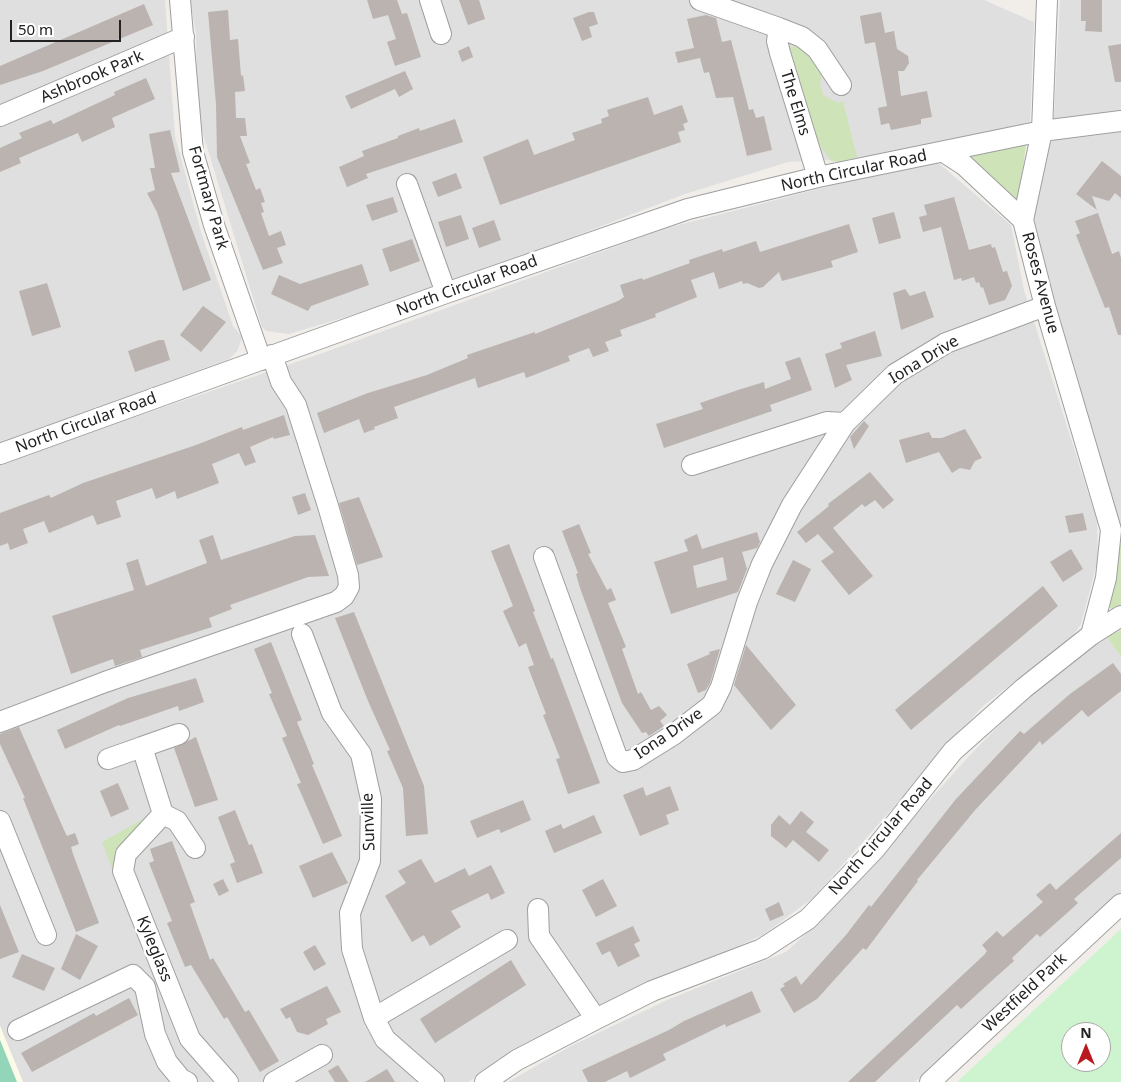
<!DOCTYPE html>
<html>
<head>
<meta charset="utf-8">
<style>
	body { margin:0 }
	#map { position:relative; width:1121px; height:1082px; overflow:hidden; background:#f1eeea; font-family:"Noto Sans",sans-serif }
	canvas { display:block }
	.north { position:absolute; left:1061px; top:1022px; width:50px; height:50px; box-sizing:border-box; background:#fff; border:1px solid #a7a7a7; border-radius:50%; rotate:0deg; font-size:14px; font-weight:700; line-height:20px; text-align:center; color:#222 }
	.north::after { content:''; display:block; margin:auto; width:18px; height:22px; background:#b91a1f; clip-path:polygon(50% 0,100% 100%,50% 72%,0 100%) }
	.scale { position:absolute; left:10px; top:20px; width:111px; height:22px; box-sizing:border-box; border:2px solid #222; border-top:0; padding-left:6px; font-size:15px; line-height:18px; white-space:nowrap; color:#222; -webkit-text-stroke:4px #fff; paint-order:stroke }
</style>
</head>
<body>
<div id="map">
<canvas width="1121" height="1082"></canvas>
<div class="north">N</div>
<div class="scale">50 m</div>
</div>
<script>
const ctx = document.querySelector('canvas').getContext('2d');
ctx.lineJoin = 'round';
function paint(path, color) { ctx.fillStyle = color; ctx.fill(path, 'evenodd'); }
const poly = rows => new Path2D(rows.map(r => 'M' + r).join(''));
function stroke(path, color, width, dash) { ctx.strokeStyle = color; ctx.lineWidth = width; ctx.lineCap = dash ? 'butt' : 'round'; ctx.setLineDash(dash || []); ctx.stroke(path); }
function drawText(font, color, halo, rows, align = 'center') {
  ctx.font = font + ' "Noto Sans",sans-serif'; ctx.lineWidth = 5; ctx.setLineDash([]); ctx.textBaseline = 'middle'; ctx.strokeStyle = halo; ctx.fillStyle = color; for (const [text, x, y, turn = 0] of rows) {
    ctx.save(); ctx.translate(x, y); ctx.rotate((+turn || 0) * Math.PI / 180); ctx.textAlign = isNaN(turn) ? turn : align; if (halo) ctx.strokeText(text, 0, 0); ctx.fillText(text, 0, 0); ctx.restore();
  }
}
paint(poly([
	[0,0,165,0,175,136,201,232,233,326,242,337,238,350,229,359,0,443],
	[190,0,984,0,1034,22,1030,123,856,159,788,162,685,194,539,250,372,309,289,334,280,333,266,331,262,327,203,134,197,101,196,34],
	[1060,0,1121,0,1121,529,1118,527,1030,219,1054,115],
	[935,160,1011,225,1024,290,1097,521,1098,559,1081,624,1072,637,983,706,814,897,764,934,520,1051,468,1082,23,1082,0,1026,0,463,317,355,667,228,861,178,886,174],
	[1107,637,1121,657,1121,893,915,1082,508,1082,571,1046,667,1000,786,952,824,917,971,754,1024,700]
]), '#dfdfdf');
paint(poly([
	[0,1026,23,1082,0,1082]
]), '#fcfbe7');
paint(poly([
	[790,47,797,47,803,50,822,72,820,85,823,95,838,103,843,101,857,157,840,162,831,161,820,145,815,149,788,55],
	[1026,145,1019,199,1010,201,968,155],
	[1118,541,1121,543,1121,607,1114,611,1107,605],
	[1121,630,1121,657,1107,637],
	[147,817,125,844,112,868,102,842]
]), '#cee3b7');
paint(poly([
	[1121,929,1121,1082,957,1082],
	[1071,1032,1101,1032,1101,1062,1071,1062]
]), '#cdf4cf');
paint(poly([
	[0,1040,17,1082,0,1082]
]), '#92d5b9');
paint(poly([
	[367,0,397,0,402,14,407,13,421,57,395,66,387,42,396,39,388,15,373,19],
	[459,0,479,0,485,19,468,25],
	[1081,0,1102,0,1102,32,1085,31,1086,21,1081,21],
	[144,4,153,25,43,71,0,85,0,66],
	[228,10,230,40,238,39,241,76,243,75,245,91,235,92,236,118,245,118,247,136,240,136,250,163,246,164,256,190,260,188,265,202,261,203,264,212,261,213,269,236,281,231,286,245,277,248,283,263,263,270,217,157,216,104,208,12],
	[589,12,594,12,598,24,589,27,592,37,582,41,573,18],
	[881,12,885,33,894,31,897,49,908,56,909,63,904,71,898,71,901,96,927,91,932,117,921,119,921,124,891,130,889,123,881,125,878,108,887,106,875,42,865,44,860,16],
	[706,15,716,18,722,42,731,40,749,110,753,109,756,118,764,116,772,150,747,156,733,97,716,98,709,72,704,73,700,58,678,63,675,52,694,48,687,19],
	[1121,44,1121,82,1115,82,1108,46],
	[469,46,473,57,462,62,458,51],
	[405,71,413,89,399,97,395,89,351,109,345,96],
	[146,78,155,99,112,118,115,127,82,142,78,133,19,158,21,163,0,172,0,148,22,138,19,133,51,120,53,124,115,95,114,92],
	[648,97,654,115,682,105,688,122,683,124,685,130,678,132,681,142,500,205,483,157,528,139,534,155,556,147,575,140,572,133,602,123,601,119,609,116,607,110],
	[455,119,463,142,366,174,368,178,347,187,339,167,364,156,362,151,398,138,398,136,419,128,420,131],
	[170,130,180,172,171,173,211,280,183,291,157,212,147,193,155,190,150,168,155,168,149,134],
	[1102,161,1121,176,1121,198,1115,193,1109,201,1092,196,1097,210,1076,194],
	[456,173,462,188,438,197,432,182],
	[393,197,398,212,372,221,366,205],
	[954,197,969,250,991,244,992,248,995,247,1003,272,1007,271,1012,286,1005,300,989,305,983,287,981,288,979,282,976,283,974,277,962,281,961,278,954,280,941,227,923,232,919,217,927,215,924,205],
	[894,212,901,238,879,244,872,218],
	[1098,213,1112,254,1119,251,1121,258,1121,335,1118,335,1109,307,1105,308,1076,235,1080,233,1075,221],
	[461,215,469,239,446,247,438,222],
	[494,220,501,240,479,248,472,228],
	[849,224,858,252,831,261,833,267,782,281,779,272,763,287,759,288,747,283,743,284,742,281,719,289,714,272,691,280,697,297,655,314,656,317,620,330,622,336,605,342,609,351,593,357,589,348,568,356,570,361,526,378,524,372,478,388,475,378,394,407,398,418,374,427,375,429,364,433,359,419,324,433,317,413,368,393,427,375,468,358,467,355,535,332,535,334,618,301,624,297,620,285,642,278,643,280,690,263,689,260,722,249,723,252,756,241,760,252],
	[412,239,420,261,390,272,382,249],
	[362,264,369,285,311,306,308,311,271,294,279,275,300,284],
	[47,283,61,327,32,336,19,291],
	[905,289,910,296,925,291,934,317,901,330,893,293],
	[203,306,226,322,201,352,180,335],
	[875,331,882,356,846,365,852,380,835,388,825,354,842,348,840,343],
	[159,340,164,340,170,360,135,372,128,351],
	[800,357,812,390,770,405,772,411,664,448,656,424,703,409,700,403,738,390,764,382,765,389,791,379,785,362],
	[284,415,290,435,274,439,273,437,250,447,256,462,245,466,239,453,212,464,219,483,177,499,175,491,156,499,152,488,116,501,121,517,97,525,93,515,49,533,44,521,23,529,28,543,10,550,8,543,0,546,0,513,49,495,51,498,83,483,196,445,242,427,243,430],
	[864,421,869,426,854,449,850,437],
	[965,429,982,458,975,461,970,470,960,468,952,473,939,452,906,463,899,440,929,432,932,438,942,438],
	[870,472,894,500,883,509,875,500,865,507,862,504,833,528,873,576,849,595,821,561,834,552,818,534,806,543,797,532,829,506,828,504],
	[305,493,311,510,298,515,292,497],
	[359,497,383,557,357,565,339,503],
	[1083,513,1087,530,1069,533,1065,516],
	[579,524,591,553,588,554,607,590,611,588,616,600,608,603,626,647,622,649,638,694,641,692,651,710,659,706,667,715,660,721,664,726,649,736,646,732,642,733,622,703,580,588,576,574,578,573,562,531],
	[757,532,760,542,757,548,742,552,747,569,738,592,671,614,654,562,688,551,684,540,697,534,702,549],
	[723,557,727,580,697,588,693,566],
	[213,535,221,560,295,536,315,535,329,576,308,577,230,605,232,609,209,618,212,627,140,650,142,657,115,666,113,659,71,674,52,616,134,590,126,563,138,559,146,586,207,563,199,540],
	[509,544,535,611,533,612,551,659,553,658,600,783,568,794,556,759,560,758,543,715,546,714,528,667,534,665,526,643,519,647,503,611,513,606,491,551],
	[1071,549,1083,569,1063,582,1050,562],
	[793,560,811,569,795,602,776,594],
	[1043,586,1058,606,911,730,895,710],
	[354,612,424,786,428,834,406,836,403,788,387,751,390,750,368,701,335,618],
	[271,642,302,720,297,722,314,764,312,765,342,836,323,844,297,784,301,783,282,738,287,736,269,694,272,693,254,649],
	[746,645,796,705,771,730,734,685],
	[720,649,710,683,706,690,698,693,687,664,710,654,709,652],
	[1113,663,1121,674,1121,691,1088,717,1082,710,1042,745,1040,741,976,809,917,880,918,881,866,950,863,948,817,999,794,1013,780,989,785,986,783,984,796,976,801,985,846,935,869,905,871,907,956,799,1020,731,1024,734,1070,694],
	[196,678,204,702,179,711,178,706,120,726,119,725,65,749,57,730,128,698],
	[19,727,64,830,67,836,75,833,79,844,71,847,73,854,99,923,76,932,23,798,25,798,0,744,0,734],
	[196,737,218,800,195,807,174,748],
	[118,783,129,809,111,817,100,791],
	[670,786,679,810,666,815,669,824,640,836,623,795,643,787,646,796],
	[523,800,531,820,501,833,499,829,477,838,470,821],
	[235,810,249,845,252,844,263,873,237,883,230,864,235,862,218,817],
	[801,811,814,822,806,832,829,850,819,862,793,840,786,848,771,836,771,825,779,815,790,825],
	[594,815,602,833,554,853,545,831,561,824,563,829],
	[1121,833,1121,858,1074,899,1078,903,1066,914,1040,937,1037,934,1012,958,1014,961,997,976,961,1009,957,1005,875,1082,848,1082,984,955,987,951,982,945,997,931,1003,937,1043,902,1036,895,1050,883,1056,890],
	[172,841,195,902,190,904,210,960,213,958,245,1012,249,1010,279,1061,260,1072,227,1017,224,1019,191,965,185,967,167,923,172,921,149,863,154,861,150,849],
	[332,852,348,883,313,898,299,866],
	[421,859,435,883,465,868,469,876,491,865,505,893,491,900,488,893,451,911,461,927,430,946,424,935,412,942,385,896,406,883,398,871],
	[223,879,229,891,219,896,213,884],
	[603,879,617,906,596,917,582,890],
	[779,902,784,915,770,921,765,909],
	[0,905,19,952,0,959],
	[633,926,640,941,634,944,640,956,618,967,610,951,602,955,596,943],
	[76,934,98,946,80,980,61,969],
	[315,945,326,964,314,971,303,952],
	[22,954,55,968,44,991,12,977],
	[511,960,526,985,435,1043,420,1019],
	[327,986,341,1012,326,1019,328,1024,308,1035,297,1032,290,1017,286,1019,280,1009],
	[752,991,761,1012,726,1027,725,1024,663,1054,666,1060,630,1078,627,1071,605,1082,588,1082,582,1070,669,1030,684,1021],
	[129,998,138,1015,32,1072,21,1053,94,1013,96,1016],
	[338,1065,349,1082,335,1082,328,1071],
	[387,1069,395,1082,365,1082]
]), '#bab3af');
const minor = poly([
	[180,0,193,152,214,225,261,360],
	[430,0,441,34],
	[700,0,779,28,777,41,780,53,818,177],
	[1047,0,1042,131,1023,220,1045,306,1111,530,1106,578,1091,635],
	[779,28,802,37,817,49,841,85],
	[0,116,184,37],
	[944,152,964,165,1023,220],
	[407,184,446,293],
	[0,454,446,293,688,209,818,177,1042,131,1121,121],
	[692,465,827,422,845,423],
	[544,557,617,757,623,762,633,760,673,735,712,705,721,687,747,602,762,564,792,505,845,423,895,374,946,343,1045,306],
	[302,634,332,713,361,754,371,799,370,861,350,913,352,949,374,1018,385,1039,434,1082],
	[0,722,105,682,336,602,344,596,349,587,348,575,328,506,296,405,281,382,272,355],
	[142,747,179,734],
	[108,759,142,747,163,814,126,854,123,871,190,1039,228,1082],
	[163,814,177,821,195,848],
	[0,821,46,935],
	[538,909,539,936,596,1019],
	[374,1018,507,940],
	[18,1030,133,975,145,987,155,1034,167,1062,181,1079,187,1082],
	[274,1082,322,1055],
	[485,1082,517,1060,596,1019,652,991,762,949,808,919,875,849,953,751,1024,688,1091,635,1121,616],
	[930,1082,1121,904]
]);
stroke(minor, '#9f9f9f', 22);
stroke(minor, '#fff', 20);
drawText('16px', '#222', '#fff', [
	["Ashbrook Park",92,77,-23],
	["The Elms",795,103,73],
	["North Circular Road",854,171,-12],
	["Fortmary Park",208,198,74],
	["Roses Avenue",1040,283,75],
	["North Circular Road",467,286,-20],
	["Iona Drive",924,360,-31],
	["North Circular Road",86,423,-20],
	["Iona Drive",669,734,-34],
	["Sunville",369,822,-92],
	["North Circular Road",881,837,-49],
	["Kyleglass",154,949,68],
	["Westfield Park",1025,993,-43]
]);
</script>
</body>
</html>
